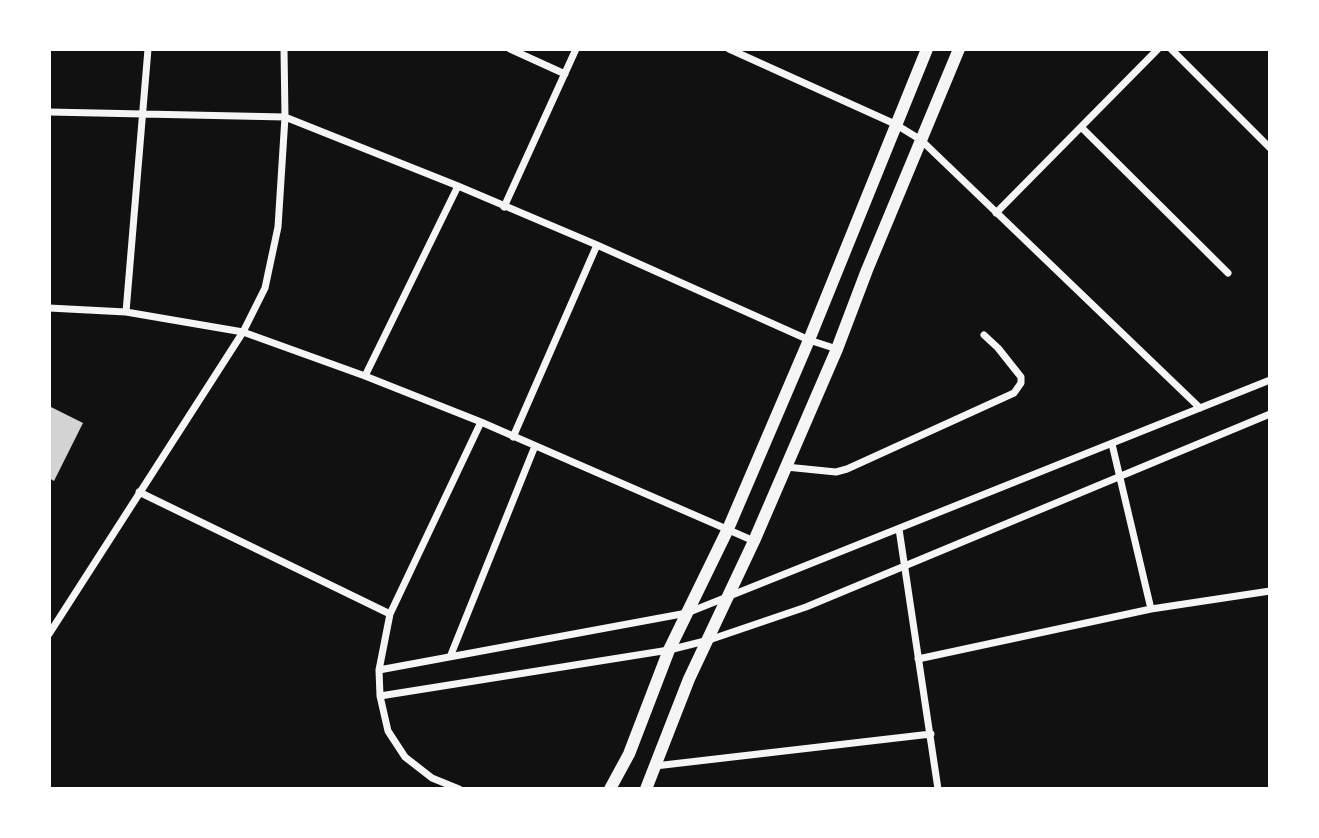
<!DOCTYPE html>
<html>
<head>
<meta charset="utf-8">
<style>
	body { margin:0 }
	#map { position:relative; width:1319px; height:838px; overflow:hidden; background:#111; font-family:Rubik,sans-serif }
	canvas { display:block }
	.frame { position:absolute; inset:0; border:51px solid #fff; pointer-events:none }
</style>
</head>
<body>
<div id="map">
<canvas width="1319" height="838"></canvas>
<div class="frame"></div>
</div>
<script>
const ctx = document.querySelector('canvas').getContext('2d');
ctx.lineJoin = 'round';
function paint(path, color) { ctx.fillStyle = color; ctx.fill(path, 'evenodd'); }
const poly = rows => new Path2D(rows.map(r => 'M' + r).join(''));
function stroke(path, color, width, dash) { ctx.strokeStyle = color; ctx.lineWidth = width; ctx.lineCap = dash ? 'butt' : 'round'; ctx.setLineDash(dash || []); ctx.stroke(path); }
paint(poly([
	[49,406,83,423,54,481,49,478]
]), '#d3d3d3');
stroke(poly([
	[510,49,565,74],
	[729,49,895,124,921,140,1200,408],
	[1171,49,1270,148],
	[49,112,285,117,458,186,597,245,809,340,837,349],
	[1081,127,1228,273],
	[504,207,576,49],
	[996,213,1158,49],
	[49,308,126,312,243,332,365,376,481,422,754,541],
	[126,312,148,49],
	[365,376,458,186],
	[513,437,597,245],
	[1112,444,1151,609],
	[786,467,836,472,847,469,1014,393,1021,383,1021,377,998,348,984,335],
	[139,492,390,614],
	[899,529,938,789],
	[49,634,243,332,265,288,278,227,285,117,284,49],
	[450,657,535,446],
	[918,659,1151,609,1270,591],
	[379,670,687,613,1270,380],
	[380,696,669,650,709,640,806,607,1270,414],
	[655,766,931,734],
	[459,789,432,778,405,757,388,731,380,696,379,670,390,614,481,422]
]), '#f5f5f5', 7);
stroke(poly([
	[610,789,629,754,669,650,728,529,809,340,927,49],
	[646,789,689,679,754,541,837,349,867,270,959,49]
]), '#f5f5f5', 12);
</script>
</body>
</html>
